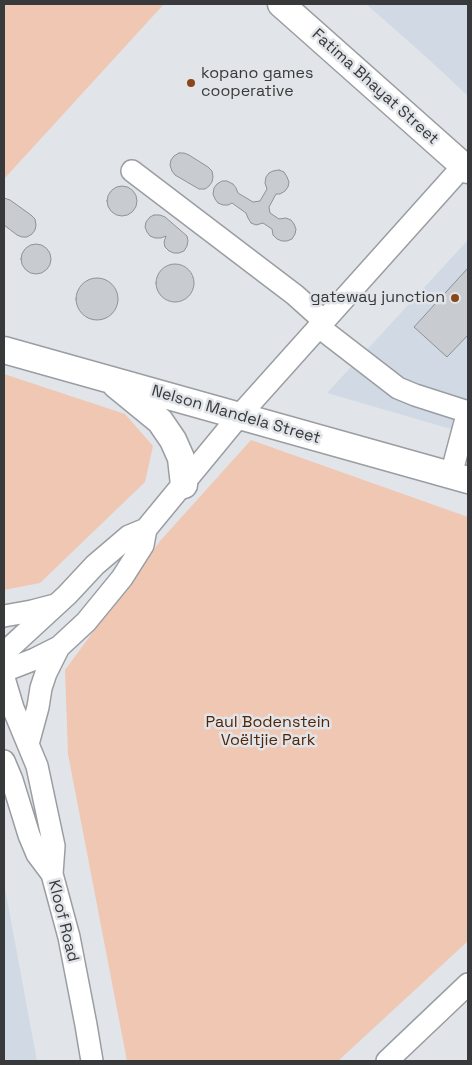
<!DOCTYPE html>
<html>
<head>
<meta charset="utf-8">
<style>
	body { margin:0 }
	#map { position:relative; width:472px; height:1065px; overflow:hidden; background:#e1e5e9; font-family:"Space Grotesk",sans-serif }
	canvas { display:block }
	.frame { position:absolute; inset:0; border:5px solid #38393a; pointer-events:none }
</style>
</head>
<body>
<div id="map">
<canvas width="472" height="1065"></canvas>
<div class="frame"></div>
</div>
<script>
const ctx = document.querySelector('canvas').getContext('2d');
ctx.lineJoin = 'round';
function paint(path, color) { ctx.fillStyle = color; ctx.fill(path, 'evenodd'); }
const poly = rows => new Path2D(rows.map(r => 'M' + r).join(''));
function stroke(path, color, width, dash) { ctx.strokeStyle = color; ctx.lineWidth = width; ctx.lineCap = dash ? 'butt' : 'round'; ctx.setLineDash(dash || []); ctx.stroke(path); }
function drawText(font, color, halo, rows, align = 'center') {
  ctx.font = font + ' "Space Grotesk",sans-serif'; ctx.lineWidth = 5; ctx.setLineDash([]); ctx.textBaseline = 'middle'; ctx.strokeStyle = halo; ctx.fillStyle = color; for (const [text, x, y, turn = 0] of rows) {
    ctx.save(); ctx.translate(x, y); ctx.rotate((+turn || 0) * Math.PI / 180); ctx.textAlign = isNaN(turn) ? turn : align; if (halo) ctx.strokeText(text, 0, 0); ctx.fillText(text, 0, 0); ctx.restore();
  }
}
paint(poly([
	[366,4,468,4,468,96,425,56],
	[467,241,468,242,468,434,327,393],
	[4,883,37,1061,4,1061]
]), '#d1dae4');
paint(poly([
	[4,4,164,4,4,179],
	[4,374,125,414,153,446,145,482,40,583,4,590],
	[251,440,468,517,468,941,338,1061,127,1061,68,754,65,670,160,541]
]), '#efc7b3');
const building = poly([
	[179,153,184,153,189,155,208,167,212,171,213,177,212,182,209,186,205,189,199,189,175,175,172,171,170,165,171,160,174,156,179,153],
	[279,170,284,172,287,177,289,182,288,187,285,191,280,194,276,194,269,207,270,213,279,219,286,218,291,220,294,224,296,229,295,234,292,239,287,241,282,241,277,239,273,235,272,229,263,223,256,225,251,223,248,218,246,213,232,203,228,205,223,205,218,203,215,199,213,194,214,188,217,184,222,181,227,181,233,184,236,188,238,193,253,202,260,201,267,189,265,183,266,177,269,173,273,171,279,170],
	'107 201a15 15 0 1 1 30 0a15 15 0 1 1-30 0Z',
	[4,198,10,200,31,215,35,219,36,225,35,230,32,234,27,237,22,237,17,235,4,225,4,198],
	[154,215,160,215,165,217,187,236,188,241,187,246,184,251,179,253,174,253,169,251,165,247,164,242,166,236,161,238,155,238,150,236,147,232,145,227,146,222,150,217,154,215],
	'21 259a15 15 0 1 1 30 0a15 15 0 1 1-30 0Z',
	'156 283a19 19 0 1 1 38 0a19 19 0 1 1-38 0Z',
	[468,268,468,335,447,357,414,327,468,268],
	'76 299a21 21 0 1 1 42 0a21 21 0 1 1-42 0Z'
]);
paint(building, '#c8cbcf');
stroke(building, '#8e9295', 1);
const minor = poly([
	[132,171,295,295,324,321],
	[319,327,398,388,415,395,468,412],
	[451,475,468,411],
	[4,616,32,611,55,605],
	[4,653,67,595,95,565,129,536,146,529],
	[4,671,35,659,59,647,86,622,122,578,143,545,146,529,239,416,463,166],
	[4,678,13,708,37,766,54,846,52,874],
	[28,744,38,707,41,688,46,673,59,647],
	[4,761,12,780,29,835,37,854,52,874,69,937,86,1025,92,1061],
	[387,1061,468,984]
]);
const major = poly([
	[281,4,468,170],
	[4,350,468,480],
	[116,385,160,421,173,440,181,458,184,485]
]);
stroke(minor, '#9a9da1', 24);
stroke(major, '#9a9da1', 29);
stroke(minor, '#fff', 21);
stroke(major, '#fff', 26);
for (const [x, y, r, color] of [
	[191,83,5,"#8a461b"],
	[455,298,5,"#8a461b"]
]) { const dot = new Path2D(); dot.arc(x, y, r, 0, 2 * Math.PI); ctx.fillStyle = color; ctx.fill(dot); stroke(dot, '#e1e5e9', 2); }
drawText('16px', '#38393a', '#e1e5e9', [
	["kopano games",201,74],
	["cooperative",201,92],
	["gateway junction",445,298,"right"]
], 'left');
drawText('16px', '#38393a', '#e1e5e9', [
	["Fatima Bhayat Street",375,87,42],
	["Nelson Mandela Street",236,415,16],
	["Kloof Road",63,921,76]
]);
drawText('16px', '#542403', '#e1e5e9', [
	["Paul Bodenstein",268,723],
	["Voëltjie Park",268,741]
]);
</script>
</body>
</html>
